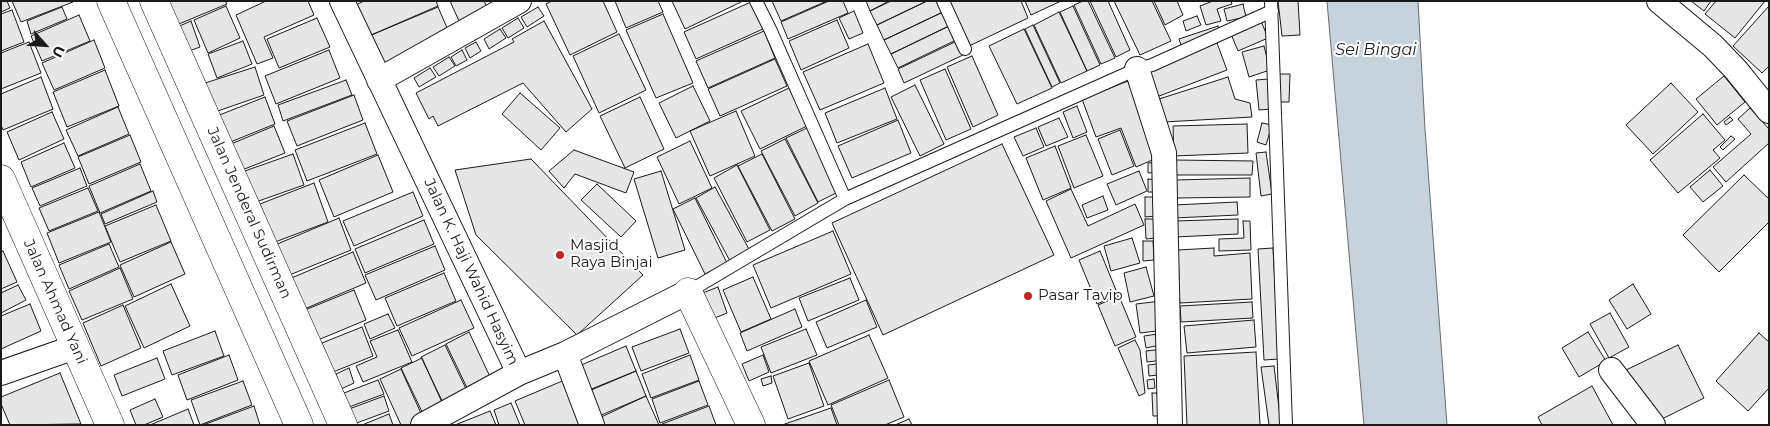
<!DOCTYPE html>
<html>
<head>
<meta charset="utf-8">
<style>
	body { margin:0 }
	#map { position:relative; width:1770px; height:426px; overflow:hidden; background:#fff; font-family:Montserrat,sans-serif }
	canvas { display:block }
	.frame { position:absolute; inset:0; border:2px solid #1a1a1a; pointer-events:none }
	.north { position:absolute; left:20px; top:20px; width:50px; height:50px; -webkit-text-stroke:4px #fff; paint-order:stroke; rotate:116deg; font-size:14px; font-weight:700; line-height:20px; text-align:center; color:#1a1a1a }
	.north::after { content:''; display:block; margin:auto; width:18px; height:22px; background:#1a1a1a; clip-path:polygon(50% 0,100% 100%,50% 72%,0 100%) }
</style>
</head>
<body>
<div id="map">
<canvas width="1770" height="426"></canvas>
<div class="frame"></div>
<div class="north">U</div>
</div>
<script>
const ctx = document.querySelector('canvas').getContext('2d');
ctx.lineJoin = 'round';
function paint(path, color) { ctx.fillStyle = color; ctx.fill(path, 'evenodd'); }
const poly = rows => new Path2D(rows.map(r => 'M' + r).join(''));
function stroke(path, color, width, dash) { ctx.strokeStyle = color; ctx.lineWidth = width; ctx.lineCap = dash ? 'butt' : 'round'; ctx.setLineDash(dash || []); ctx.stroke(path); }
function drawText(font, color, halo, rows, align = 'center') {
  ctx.font = font + ' Montserrat,sans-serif'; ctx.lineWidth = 4; ctx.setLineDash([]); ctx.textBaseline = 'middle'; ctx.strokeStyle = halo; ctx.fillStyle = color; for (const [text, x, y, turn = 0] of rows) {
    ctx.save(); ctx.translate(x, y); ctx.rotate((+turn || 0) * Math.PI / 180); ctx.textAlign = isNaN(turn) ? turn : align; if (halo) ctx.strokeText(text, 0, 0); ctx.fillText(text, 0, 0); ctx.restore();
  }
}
const water = poly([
	[1327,1,1418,1,1425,129,1447,425,1364,425,1327,1]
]);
paint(water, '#c6d2dc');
stroke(water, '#6a6a6a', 1);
const building = poly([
	[1,1,7,1,10,8,1,12,1,1],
	[12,1,73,1,73,2,21,22,12,1],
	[164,1,225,1,227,4,174,26,164,1],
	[266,1,308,1,314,15,264,37,273,58,257,64,236,15,266,1],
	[364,1,436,1,438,6,369,36,356,5,364,1],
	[450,1,484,1,487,7,459,21,450,1],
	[552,1,603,1,617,32,570,55,546,4,552,1],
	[615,1,658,1,663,12,626,28,615,1],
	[672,1,741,1,741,2,685,29,672,1],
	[772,1,827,1,781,21,772,1],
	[829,1,843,1,848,13,788,39,781,22,829,1],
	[866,1,889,1,870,11,866,1],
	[891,1,927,1,877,25,870,11,891,1],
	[927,1,938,1,943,12,884,40,877,25,927,1],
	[948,1,1021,1,1028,18,969,46,948,1],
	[1025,1,1061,1,1031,15,1025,1],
	[1083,1,1088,1,1115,58,1101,64,1074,5,1083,1],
	[1090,1,1108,1,1130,50,1116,57,1090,1],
	[1114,1,1152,1,1171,41,1140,55,1114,1],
	[1154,1,1177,1,1183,15,1165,25,1154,1],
	[1213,1,1231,1,1232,4,1217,9,1221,21,1206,25,1200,6,1213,1],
	[1278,1,1298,1,1300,35,1282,36,1278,1],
	[1691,1,1711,1,1704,11,1691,1],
	[1716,1,1765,1,1735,38,1705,14,1716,1],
	[751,2,763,29,696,59,684,32,751,2],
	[1243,4,1246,17,1227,21,1224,9,1243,4],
	[226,6,240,38,208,53,194,20,226,6],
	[1073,6,1100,65,1087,71,1060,12,1073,6],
	[1769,6,1769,66,1762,73,1733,46,1769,6],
	[62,7,67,19,31,34,27,21,62,7],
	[438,7,451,37,383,67,369,36,438,7],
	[538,7,544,16,527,27,521,17,538,7],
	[12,10,24,42,1,51,1,14,12,10],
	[854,11,863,33,849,39,839,18,854,11],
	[943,12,949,26,891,54,884,40,943,12],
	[1059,12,1087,71,1061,83,1034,25,1059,12],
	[663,14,693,83,656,98,626,30,663,14],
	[79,15,90,41,42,61,31,36,79,15],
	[1197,16,1201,25,1186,31,1183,21,1197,16],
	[317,18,330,47,279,68,267,39,317,18],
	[518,18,524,28,508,38,502,28,518,18],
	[837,20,849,48,801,70,789,41,837,20],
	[191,21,200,47,184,53,175,28,191,21],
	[544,21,592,109,566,132,523,83,438,126,433,116,429,119,416,93,514,42,512,39,544,21],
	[1261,21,1268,38,1238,51,1231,34,1261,21],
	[1033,25,1060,83,1052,87,1025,29,1033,25],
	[949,26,956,40,898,68,891,54,949,26],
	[1218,26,1220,32,1181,45,1179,39,1218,26],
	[500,29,506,38,489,49,484,39,500,29],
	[1024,29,1052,88,1017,104,989,46,1024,29],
	[764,31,775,58,708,88,696,61,764,31],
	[619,34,646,90,599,113,573,56,619,34],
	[94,40,105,68,54,90,42,63,94,40],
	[243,41,252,64,217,78,208,54,243,41],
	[957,41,963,55,904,83,898,69,957,41],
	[29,42,41,73,1,89,1,53,29,42],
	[476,42,481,51,470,58,465,48,476,42],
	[1217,43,1227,70,1154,98,1144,71,1217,43],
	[868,44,884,83,820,110,803,72,868,44],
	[1264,46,1270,70,1249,77,1242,52,1264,46],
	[329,50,340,78,276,104,265,76,329,50],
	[462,50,467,60,456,66,451,57,462,50],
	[972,56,998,115,973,127,947,67,972,56],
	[449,57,455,66,439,76,433,67,449,57],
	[775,59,787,86,720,116,708,89,775,59],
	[255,67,264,95,212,113,202,84,255,67],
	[430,68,436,77,419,87,414,78,430,68],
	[945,69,971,129,946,140,920,80,945,69],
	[105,70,119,106,67,127,53,92,105,70],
	[1279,74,1290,74,1289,102,1279,102,1279,74],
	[1724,76,1745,102,1717,125,1696,99,1724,76],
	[41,77,53,109,3,130,1,125,1,94,41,77],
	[1228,77,1235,99,1250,103,1252,117,1164,122,1159,99,1228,77],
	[1269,79,1272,109,1259,110,1256,80,1269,79],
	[346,80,352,95,283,121,278,105,346,80],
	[1128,81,1157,158,1136,167,1121,128,1096,137,1082,99,1128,81],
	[1671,83,1698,112,1653,154,1626,125,1671,83],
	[915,85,944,144,920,156,891,97,915,85],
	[693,86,710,121,676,138,659,103,693,86],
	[789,88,807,126,760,149,741,111,789,88],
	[885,88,897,119,837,143,825,113,885,88],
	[520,93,560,128,541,150,502,114,520,93],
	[354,95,363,120,297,146,287,121,354,95],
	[265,97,275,124,228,143,217,116,265,97],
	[640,97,664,149,625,168,600,116,640,97],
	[1077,106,1087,132,1073,138,1063,112,1077,106],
	[118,107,129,134,78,156,66,130,118,107],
	[1750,108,1769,129,1769,143,1726,182,1713,167,1751,134,1738,119,1750,108],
	[736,111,755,156,710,176,690,131,736,111],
	[52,112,64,139,19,160,7,132,52,112],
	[1703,114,1725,140,1713,150,1720,158,1678,193,1650,160,1703,114],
	[1730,117,1733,120,1726,125,1724,122,1730,117],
	[1059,118,1068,137,1046,146,1038,127,1059,118],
	[898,120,911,153,852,178,838,146,898,120],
	[365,123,377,154,307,181,295,150,365,123],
	[1262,123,1272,125,1266,145,1257,142,1262,123],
	[1247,124,1248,153,1174,156,1173,126,1247,124],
	[274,126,285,153,242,170,231,144,274,126],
	[807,128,838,192,818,202,786,138,807,128],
	[1036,128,1044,147,1023,156,1014,137,1036,128],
	[1120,130,1134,166,1112,175,1098,139,1120,130],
	[130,135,141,162,89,184,78,157,130,135],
	[1086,135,1103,176,1074,188,1058,146,1086,135],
	[1731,136,1735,139,1723,150,1720,147,1731,136],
	[785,139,818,203,795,216,761,151,785,139],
	[690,141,712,188,679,204,657,157,690,141],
	[64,143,75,168,31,187,21,162,64,143],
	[1002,144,1054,255,883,335,832,223,1002,144],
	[1055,146,1071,188,1043,200,1026,158,1055,146],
	[574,150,634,172,626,193,575,174,564,188,549,171,574,150],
	[1266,152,1272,194,1261,196,1256,153,1266,152],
	[293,154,304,185,253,203,242,172,293,154],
	[762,154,795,219,772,231,738,166,762,154],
	[378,155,393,192,334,217,319,180,378,155],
	[531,159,643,275,577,335,476,235,455,170,531,159],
	[1173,160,1253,161,1252,175,1173,175,1173,160],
	[1162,162,1163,172,1148,173,1148,163,1162,162],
	[140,164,151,191,100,213,89,186,140,164],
	[737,165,770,230,747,242,714,178,737,165],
	[80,168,87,186,40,206,32,188,80,168],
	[1710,170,1723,186,1703,202,1690,187,1710,170],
	[661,171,685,250,658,258,634,179,661,171],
	[1139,171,1147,191,1116,205,1107,184,1139,171],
	[1744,175,1769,199,1769,222,1719,272,1683,235,1744,175],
	[1250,178,1250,197,1176,198,1176,180,1250,178],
	[1148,179,1160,180,1160,192,1148,192,1148,179],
	[314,183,328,222,275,242,260,204,314,183],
	[597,184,636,221,621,237,581,200,597,184],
	[715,187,750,251,730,261,696,198,715,187],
	[88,188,98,211,49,231,39,208,88,188],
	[1071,189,1088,226,1135,204,1144,225,1071,258,1046,201,1071,189],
	[153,191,157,202,105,224,101,214,153,191],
	[413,192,423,216,354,246,343,221,413,192],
	[1103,196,1108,210,1087,218,1082,205,1103,196],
	[1145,197,1155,197,1156,216,1145,217,1145,197],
	[695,198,727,263,705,274,673,209,695,198],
	[1237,202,1238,215,1174,218,1174,205,1237,202],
	[156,205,171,241,120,262,105,226,156,205],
	[99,212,111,242,59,263,47,233,99,212],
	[339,218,351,250,287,276,275,245,339,218],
	[1145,219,1155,219,1156,238,1146,239,1145,219],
	[1238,219,1238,234,1175,237,1175,221,1238,219],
	[424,220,434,244,365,273,355,249,424,220],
	[1243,221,1250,221,1251,250,1219,251,1219,239,1244,238,1243,221],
	[833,231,851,274,771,308,753,265,833,231],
	[1132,238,1140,263,1111,271,1104,246,1132,238],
	[1143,241,1153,241,1154,260,1143,261,1143,241],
	[171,242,185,274,134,297,120,265,171,242],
	[109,244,119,267,69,289,59,265,109,244],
	[435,246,445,270,376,300,365,275,435,246],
	[1214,248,1214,256,1250,253,1252,299,1180,303,1179,292,1172,293,1171,280,1179,280,1178,250,1214,248],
	[1273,248,1279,359,1264,360,1258,249,1273,248],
	[3,251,17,282,1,289,1,252,3,251],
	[1100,251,1118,295,1097,304,1079,260,1100,251],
	[353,252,366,283,302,310,289,279,353,252],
	[1146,267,1154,296,1130,302,1124,273,1146,267],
	[120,268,133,299,82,320,69,291,120,268],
	[444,273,456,301,397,326,385,298,444,273],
	[753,277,771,319,741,332,723,290,753,277],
	[850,278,859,300,808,321,799,298,850,278],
	[171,284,190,326,144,348,125,306,171,284],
	[1633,284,1651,314,1627,329,1609,300,1633,284],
	[18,285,26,300,1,313,1,293,18,285],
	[718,287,727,313,710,320,700,294,718,287],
	[354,290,366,320,318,340,305,310,354,290],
	[1119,296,1136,337,1115,346,1098,305,1119,296],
	[461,300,474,328,412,356,399,328,461,300],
	[866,300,877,327,827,348,816,322,866,300],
	[1161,301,1165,330,1140,333,1136,304,1161,301],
	[1252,302,1253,318,1181,322,1180,306,1252,302],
	[30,304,41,331,1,349,1,316,30,304],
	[123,305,141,348,101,366,83,323,123,305],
	[795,309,802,327,747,351,740,333,795,309],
	[1610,313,1629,347,1609,358,1590,324,1610,313],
	[388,314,395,328,370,339,364,324,388,314],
	[1254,320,1256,347,1187,353,1184,326,1254,320],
	[362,327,373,356,333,372,322,343,362,327],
	[680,329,689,353,641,371,632,347,680,329],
	[806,329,817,355,771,373,761,347,806,329],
	[398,330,412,362,363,382,356,366,377,357,370,341,398,330],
	[215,331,224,356,172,375,163,351,215,331],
	[469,332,493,383,470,394,446,344,469,332],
	[1588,332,1606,361,1579,377,1562,348,1588,332],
	[1164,333,1166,344,1146,348,1144,336,1164,333],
	[1759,333,1769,342,1769,388,1748,411,1716,381,1759,333],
	[869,335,888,378,828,405,809,361,869,335],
	[1135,340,1140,350,1145,393,1139,396,1118,348,1135,340],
	[445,345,469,395,445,407,421,357,445,345],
	[1678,345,1704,398,1652,424,1626,370,1678,345],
	[626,346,636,371,589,390,579,366,626,346],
	[1163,349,1164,360,1147,362,1146,351,1163,349],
	[1256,352,1260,425,1187,425,1184,356,1256,352],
	[229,355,238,380,187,400,178,375,229,355],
	[690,355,699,380,651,398,642,374,690,355],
	[763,355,769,372,749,381,742,364,763,355],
	[157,358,165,379,122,396,114,375,157,358],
	[422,358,445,409,425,418,401,368,422,358],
	[809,363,824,406,788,419,773,376,809,363],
	[1165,363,1166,374,1149,376,1148,365,1165,363],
	[1274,366,1281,425,1269,425,1261,367,1274,366],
	[349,368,354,383,341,389,336,374,349,368],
	[401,369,424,420,414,425,401,425,380,379,401,369],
	[636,371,646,396,599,416,589,391,636,371],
	[60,373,81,424,10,425,1,404,1,397,60,373],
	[771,376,772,383,763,386,761,379,771,376],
	[567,379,585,425,525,425,515,401,567,379],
	[1154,379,1155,388,1148,389,1147,380,1154,379],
	[378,380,384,394,349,407,344,393,378,380],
	[889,380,904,417,885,425,839,425,831,405,889,380],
	[243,381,252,405,200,425,191,400,243,381],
	[699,381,708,405,660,423,652,399,699,381],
	[1592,386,1613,425,1542,425,1538,417,1592,386],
	[1152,393,1165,393,1165,416,1153,416,1152,393],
	[384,396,389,411,354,424,349,409,384,396],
	[646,396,659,425,602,425,599,418,646,396],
	[155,399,163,417,144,425,136,425,130,410,155,399],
	[511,403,520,425,499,425,494,410,511,403],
	[254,406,260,425,203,425,254,406],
	[709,406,716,425,662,425,662,424,709,406],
	[831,408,837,425,782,425,831,408],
	[188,409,194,425,150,425,188,409],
	[490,411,496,425,455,425,490,411],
	[389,414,393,425,362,425,389,414],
	[909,419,912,425,895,425,909,419]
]);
paint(building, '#e6e6e6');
stroke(building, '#1a1a1a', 1);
const lane = poly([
	[756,1,770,29,845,199],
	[943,1,965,49],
	[1271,1,1286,425],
	[688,292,845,199,1137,69,1152,65,1272,11]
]);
const street = poly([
	[342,1,519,373,565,354,688,292],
	[1659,1,1713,46,1736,70,1769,111],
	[1137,69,1164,153,1170,425],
	[379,80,519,1],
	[565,354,592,425],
	[1611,370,1653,425],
	[1,373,75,347],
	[423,425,519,373]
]);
const secondary = poly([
	[1,179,110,425],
	[688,292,751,425]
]);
const primary = poly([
	[111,1,299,425],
	[154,1,343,425]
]);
stroke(lane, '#1a1a1a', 14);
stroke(street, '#1a1a1a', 26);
stroke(secondary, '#1a1a1a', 29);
stroke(primary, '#1a1a1a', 29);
stroke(lane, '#fff', 12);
stroke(street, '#fff', 24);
stroke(secondary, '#fff', 28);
stroke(primary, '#fff', 28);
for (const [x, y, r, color] of [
	[560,255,5,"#c62828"],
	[1028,296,5,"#c62828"]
]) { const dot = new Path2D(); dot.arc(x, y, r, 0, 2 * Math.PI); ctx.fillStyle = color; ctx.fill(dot); stroke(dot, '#fff', 2); }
drawText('15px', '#1a1a1a', '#fff', [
	["Jalan Jenderal Sudirman",249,213,66],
	["Jalan K. Haji Wahid Hasyim",471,272,65],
	["Jalan Ahmad Yani",55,302,66]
]);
drawText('15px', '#1a1a1a', '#fff', [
	["Masjid",570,246],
	["Raya Binjai",570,263],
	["Pasar Tavip",1038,296]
], 'left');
drawText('italic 16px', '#1a1a1a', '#fff', [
	["Sei Bingai",1376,50]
]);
</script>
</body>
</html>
